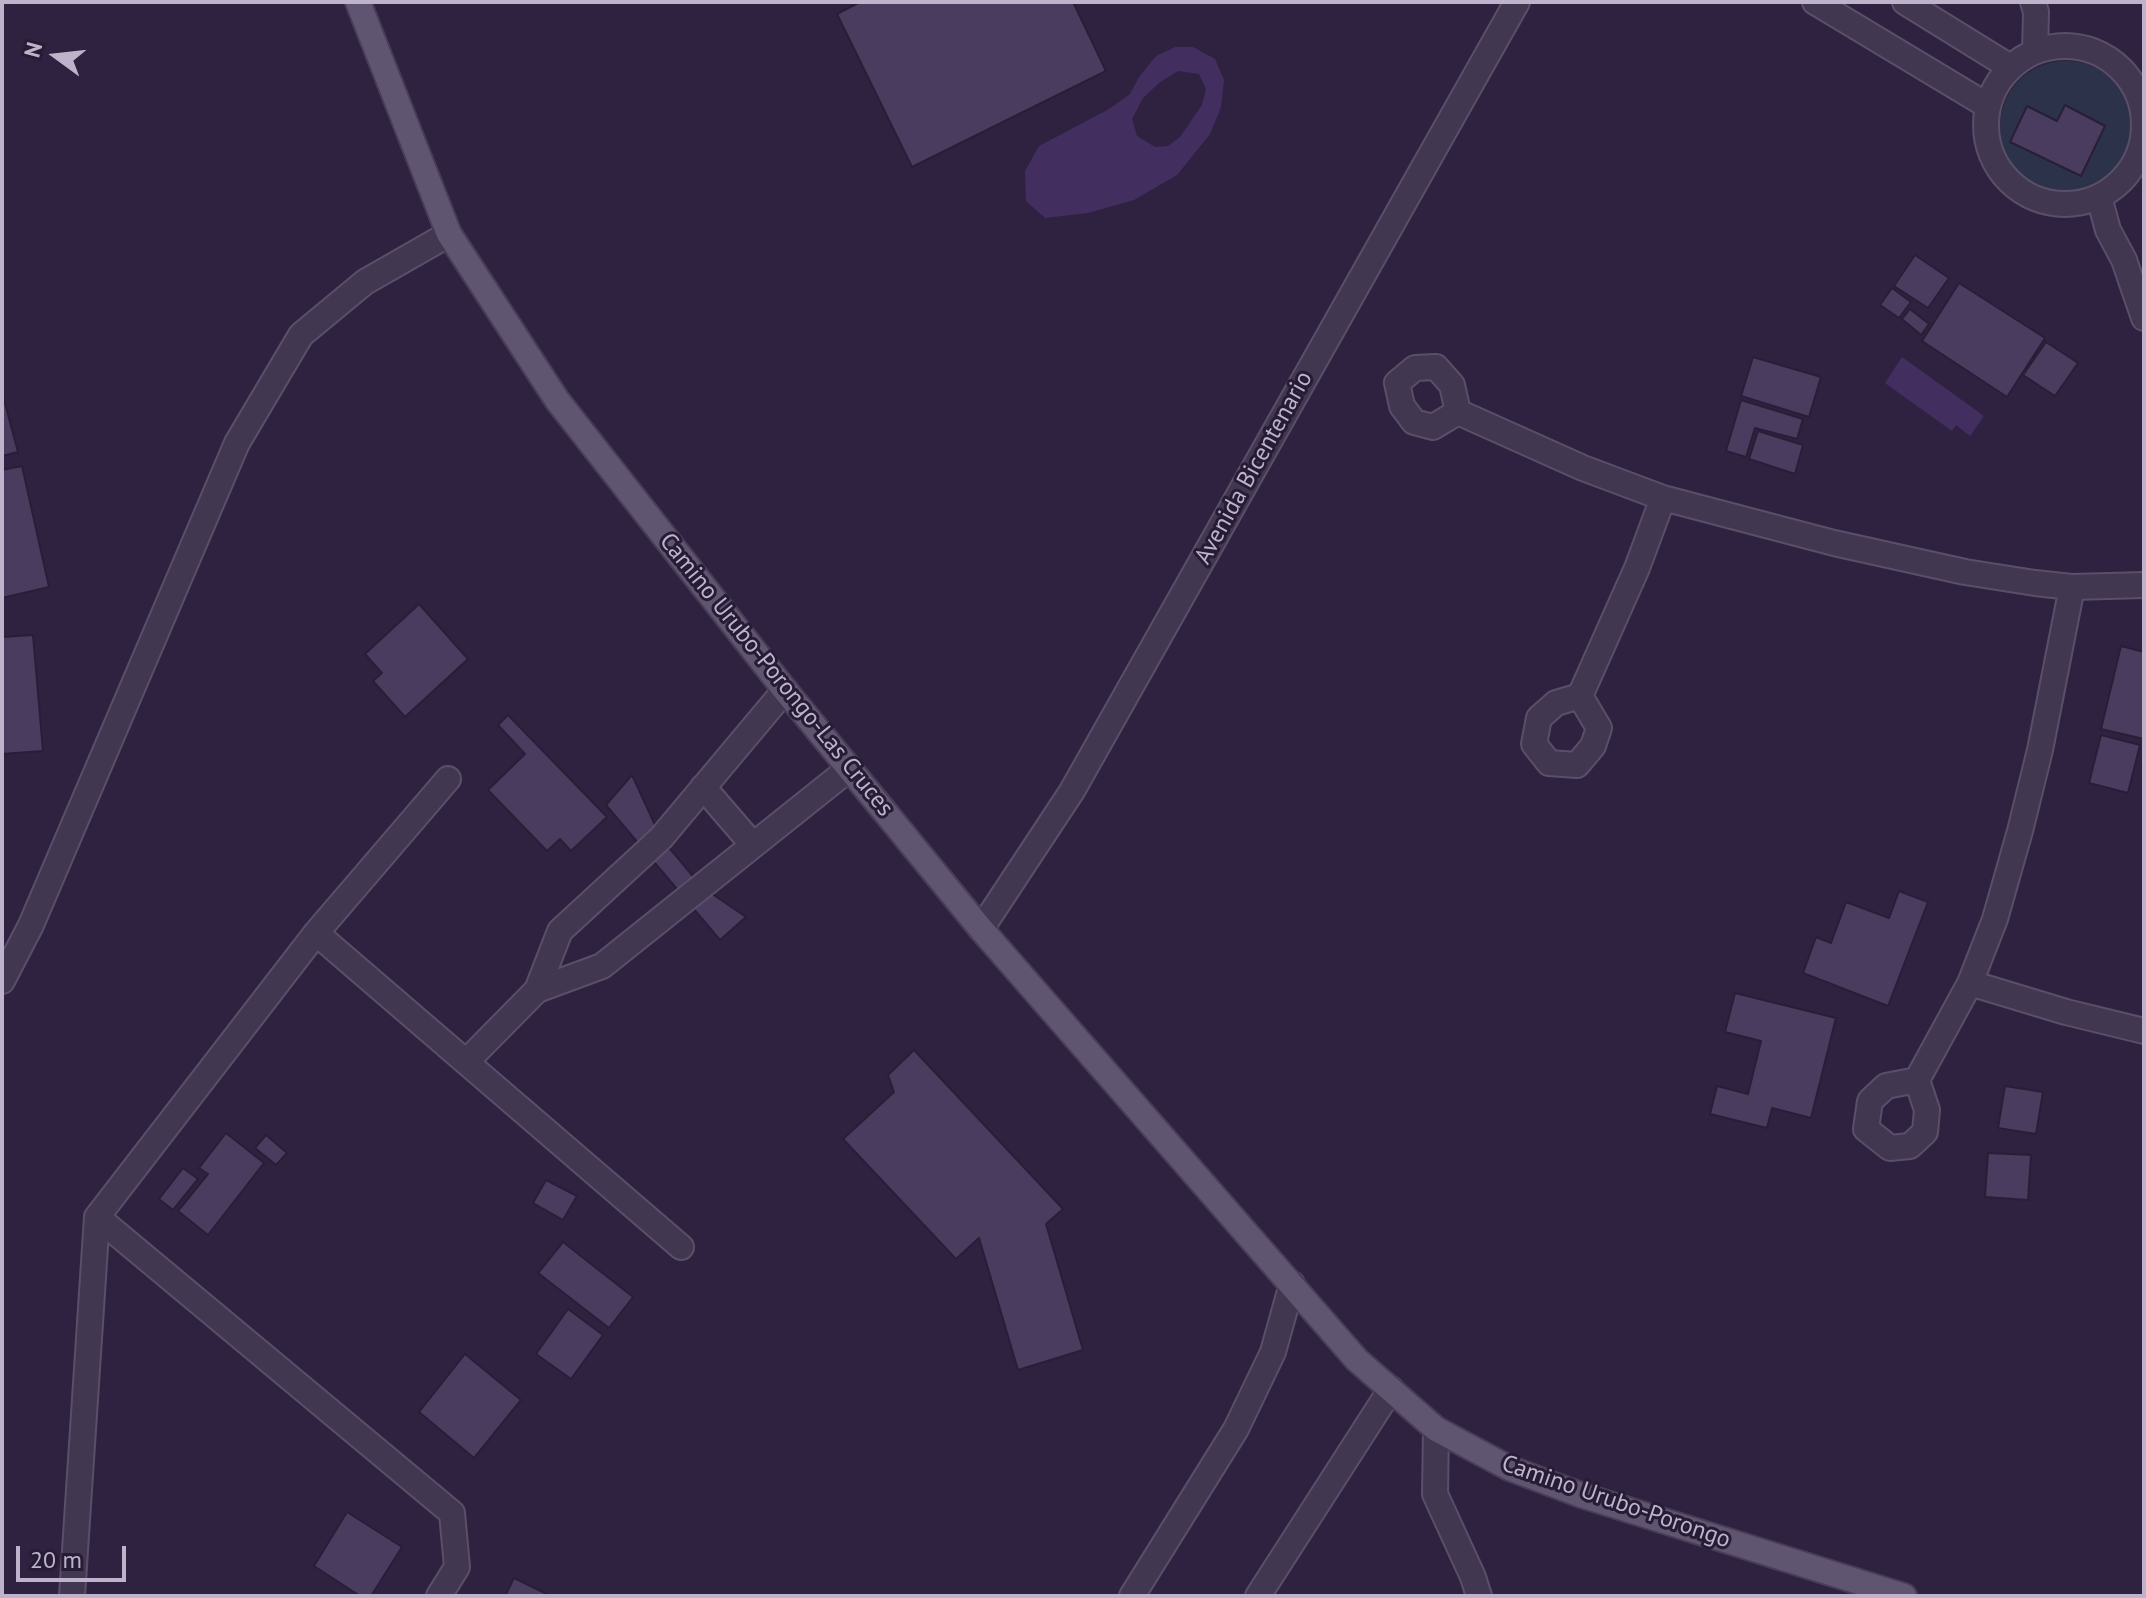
<!DOCTYPE html>
<html>
<head>
<meta charset="utf-8">
<style>
	body { margin:0 }
	#map { position:relative; width:2146px; height:1598px; overflow:hidden; background:#2f2240; font-family:"PT Sans",sans-serif }
	canvas { display:block }
	.frame { position:absolute; inset:0; border:4px solid #beb3cb; pointer-events:none }
	.north { position:absolute; left:16px; top:16px; width:80px; height:80px; -webkit-text-stroke:6px #271c35; paint-order:stroke; rotate:285deg; font-size:22px; font-weight:700; line-height:32px; text-align:center; color:#beb3cb }
	.north::after { content:''; display:block; margin:auto; width:28px; height:36px; background:#beb3cb; clip-path:polygon(50% 0,100% 100%,50% 72%,0 100%) }
	.scale { position:absolute; left:16px; top:1546px; width:110px; height:36px; box-sizing:border-box; border:4px solid #beb3cb; border-top:0; padding-left:10px; font-size:24px; line-height:28px; white-space:nowrap; color:#beb3cb; -webkit-text-stroke:6px #271c35; paint-order:stroke }
</style>
</head>
<body>
<div id="map">
<canvas width="2146" height="1598"></canvas>
<div class="frame"></div>
<div class="north">N</div>
<div class="scale">20 m</div>
</div>
<script>
const ctx = document.querySelector('canvas').getContext('2d');
ctx.lineJoin = 'round';
function paint(path, color) { ctx.fillStyle = color; ctx.fill(path, 'evenodd'); }
const poly = rows => new Path2D(rows.map(r => 'M' + r).join(''));
function stroke(path, color, width, dash) { ctx.strokeStyle = color; ctx.lineWidth = width; ctx.lineCap = dash ? 'butt' : 'round'; ctx.setLineDash(dash || []); ctx.stroke(path); }
function drawText(font, color, halo, rows, align = 'center') {
  ctx.font = font + ' "PT Sans",sans-serif'; ctx.lineWidth = 6; ctx.setLineDash([]); ctx.textBaseline = 'middle'; ctx.strokeStyle = halo; ctx.fillStyle = color; for (const [text, x, y, turn = 0] of rows) {
    ctx.save(); ctx.translate(x, y); ctx.rotate((+turn || 0) * Math.PI / 180); ctx.textAlign = isNaN(turn) ? turn : align; if (halo) ctx.strokeText(text, 0, 0); ctx.fillText(text, 0, 0); ctx.restore();
  }
}
paint(poly([
	'2000 127a66 66 0 1 1 132 0a66 66 0 1 1-132 0Z'
]), '#2c324a');
paint(poly([
	[1175,47,1193,47,1215,59,1224,80,1221,107,1210,134,1177,175,1134,200,1088,213,1045,218,1026,201,1025,171,1039,146,1109,109,1130,94,1139,77,1156,56],
	[1178,71,1199,74,1206,89,1202,105,1180,137,1168,146,1155,147,1137,136,1132,119,1143,98,1160,82],
	[1902,357,1984,416,1970,436,1956,425,1952,431,1885,383]
]), '#432e60');
const building = poly([
	[860,2,1073,2,1106,71,912,167,837,14,860,2],
	[2065,105,2105,126,2081,176,2010,142,2027,106,2057,121,2065,105],
	[1915,255,1949,278,1928,308,1894,286,1915,255],
	[1959,283,2045,338,2007,397,1922,341,1959,283],
	[1892,288,1911,302,1899,318,1880,305,1892,288],
	[1910,309,1929,324,1921,335,1902,319,1910,309],
	[2046,342,2078,363,2055,396,2023,375,2046,342],
	[1753,357,1821,377,1809,417,1741,396,1753,357],
	[2,392,18,452,2,456,2,392],
	[1741,400,1803,419,1797,439,1755,428,1746,457,1726,451,1741,400],
	[1758,431,1803,445,1795,474,1749,459,1758,431],
	[22,466,49,587,2,598,2,470,22,466],
	[419,604,468,659,405,717,373,681,382,673,365,654,419,604],
	[33,635,43,751,2,754,2,637,33,635],
	[2121,646,2144,652,2144,739,2101,729,2121,646],
	[508,715,607,817,571,851,560,839,547,851,488,790,525,754,498,725,508,715],
	[2101,735,2140,745,2128,793,2089,783,2101,735],
	[632,775,661,838,702,887,746,917,720,940,606,805,632,775],
	[1899,891,1928,902,1888,1006,1803,973,1816,937,1831,943,1846,902,1889,918,1899,891],
	[1735,993,1836,1018,1811,1118,1772,1108,1767,1128,1710,1114,1717,1086,1748,1094,1761,1041,1725,1032,1735,993],
	[914,1050,1063,1209,1046,1224,1083,1350,1018,1370,979,1238,956,1259,843,1139,894,1092,888,1075,914,1050],
	[2005,1086,2043,1092,2036,1134,1998,1128,2005,1086],
	[226,1133,264,1163,208,1235,178,1211,208,1174,199,1168,226,1133],
	[266,1135,287,1153,276,1165,255,1148,266,1135],
	[1988,1153,2031,1155,2028,1200,1985,1197,1988,1153],
	[183,1168,198,1179,173,1210,159,1199,183,1168],
	[546,1180,577,1196,563,1220,533,1203,546,1180],
	[563,1242,633,1297,609,1328,538,1273,563,1242],
	[568,1309,603,1335,571,1379,536,1354,568,1309],
	[465,1354,521,1400,474,1458,419,1412,465,1354],
	[347,1512,402,1547,371,1596,360,1596,314,1566,347,1512],
	[514,1578,551,1596,505,1596,514,1578]
]);
paint(building, '#4a3c5f');
stroke(building, '#291e37', 2);
const minor = poly([
	[1815,2,1988,106],
	[1905,2,2010,67],
	[2033,2,2036,12,2035,51],
	'1986 125a79 79 0 1 1 158 0a79 79 0 1 1-158 0Z',
	[2099,197,2108,230,2124,260,2144,318],
	[1436,367,1452,385,1458,412,1433,427,1414,422,1402,406,1397,383,1415,368,1436,367],
	[1458,412,1583,468,1663,498,1834,543,1965,572,2035,583,2072,587,2144,585],
	[1580,696,1599,728,1593,746,1577,765,1549,763,1534,744,1539,718,1556,703,1580,696,1637,568,1663,498],
	[703,787,753,845],
	[981,929,1072,791,1517,2],
	[316,933,681,1247],
	[2,981,31,925,237,443,301,335,365,282,449,234],
	[1970,983,2066,1012,2144,1031],
	[537,990,602,966,850,768],
	[466,1062,537,990,560,931,661,838,785,690],
	[1917,1080,1886,1086,1870,1101,1866,1129,1890,1148,1910,1146,1925,1132,1927,1110,1917,1080,1970,983,1995,919,2020,831,2040,750,2072,587],
	[97,1217,452,1513,457,1567,439,1596],
	[1436,1429,1435,1494,1473,1577,1479,1596],
	[72,1596,97,1217,316,933,448,779],
	[1132,1596,1236,1429,1273,1352,1292,1284],
	[1258,1596,1391,1389]
]);
const major = poly([
	[358,2,449,234,557,400,785,690,981,929,1357,1360,1436,1429,1509,1468,1581,1495,1904,1596]
]);
stroke(minor, '#5a4f68', 28);
stroke(major, '#483d56', 28);
stroke(minor, '#423750', 24);
stroke(major, '#605570', 24);
drawText('24px', '#beb3cb', '#271c35', [
	["Avenida Bicentenario",1254,468,-61],
	["Camino Urubo-Porongo-Las Cruces",776,675,51],
	["Camino Urubo-Porongo",1616,1502,19]
]);
</script>
</body>
</html>
